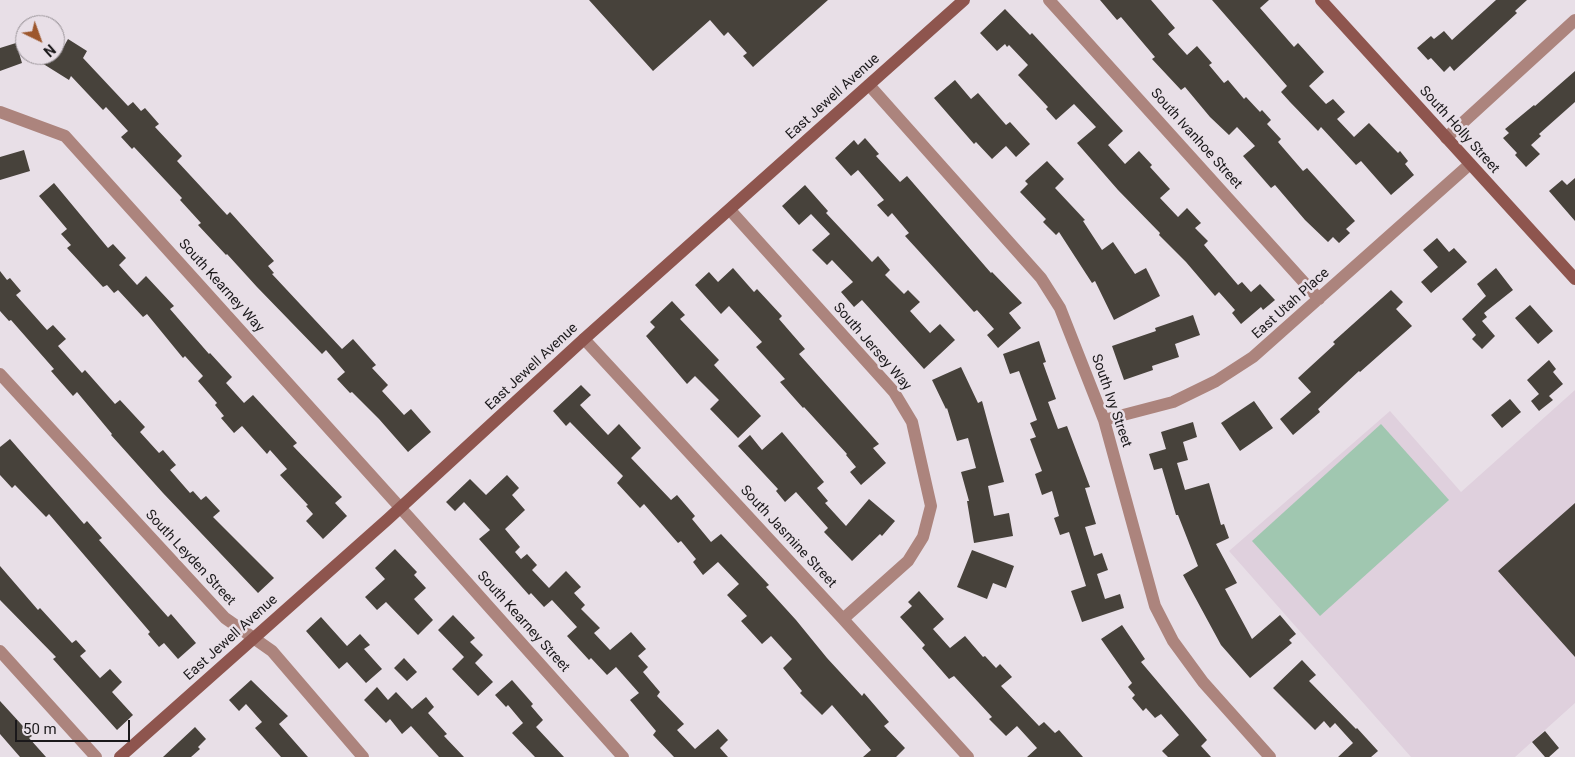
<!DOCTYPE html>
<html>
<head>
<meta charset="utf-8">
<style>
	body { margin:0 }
	#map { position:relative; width:1575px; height:757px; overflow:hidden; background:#e8dfe7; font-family:Roboto,sans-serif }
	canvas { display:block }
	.north { position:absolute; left:15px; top:15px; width:50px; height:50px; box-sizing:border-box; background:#e8dfe7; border:1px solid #969095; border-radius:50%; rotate:138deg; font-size:14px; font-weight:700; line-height:20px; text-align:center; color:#1b191b }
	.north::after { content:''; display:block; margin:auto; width:18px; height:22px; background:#9d572d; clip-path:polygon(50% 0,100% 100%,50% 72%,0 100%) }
	.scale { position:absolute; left:15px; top:720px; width:115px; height:22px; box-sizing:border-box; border:2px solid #1b191b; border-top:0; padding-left:6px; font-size:15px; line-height:18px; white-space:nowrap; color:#1b191b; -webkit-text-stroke:4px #e8dfe7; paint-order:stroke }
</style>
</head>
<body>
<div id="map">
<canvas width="1575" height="757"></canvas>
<div class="north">N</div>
<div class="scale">50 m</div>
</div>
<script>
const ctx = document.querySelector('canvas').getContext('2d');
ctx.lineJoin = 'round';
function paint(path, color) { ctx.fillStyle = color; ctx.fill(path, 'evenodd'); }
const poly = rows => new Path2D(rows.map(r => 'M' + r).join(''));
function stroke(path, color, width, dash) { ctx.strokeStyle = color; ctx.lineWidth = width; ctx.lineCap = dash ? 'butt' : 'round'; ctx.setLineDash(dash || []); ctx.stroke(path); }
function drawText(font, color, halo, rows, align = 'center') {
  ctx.font = font + ' Roboto,sans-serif'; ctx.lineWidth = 5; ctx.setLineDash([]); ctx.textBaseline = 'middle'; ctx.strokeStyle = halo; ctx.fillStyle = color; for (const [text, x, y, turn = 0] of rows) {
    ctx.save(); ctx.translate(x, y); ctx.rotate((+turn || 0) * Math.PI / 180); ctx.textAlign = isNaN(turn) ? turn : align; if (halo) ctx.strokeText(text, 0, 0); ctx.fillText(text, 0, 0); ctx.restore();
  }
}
paint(poly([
	[1575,390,1575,703,1515,757,1411,757,1229,551,1390,411,1461,492]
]), '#dfd0dd');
paint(poly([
	[1381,424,1449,500,1320,616,1252,541]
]), '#a0c7b0');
paint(poly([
	[589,0,828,0,753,67,743,56,747,53,728,32,724,36,710,20,653,71],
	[1100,0,1151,0,1175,28,1168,34,1187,55,1197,46,1212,63,1209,65,1224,83,1228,80,1244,99,1246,97,1260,112,1262,110,1271,120,1267,124,1281,139,1278,142,1303,171,1307,168,1355,221,1346,229,1350,233,1339,243,1333,237,1328,242,1305,220,1275,185,1271,188,1243,156,1255,146,1237,127,1229,135,1210,117,1185,87,1181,90,1152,59,1155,57,1121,17,1117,20],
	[1212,0,1269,0,1260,8,1294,47,1298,43,1324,72,1309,86,1326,104,1333,99,1345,112,1337,119,1354,137,1369,123,1398,153,1400,151,1408,161,1405,164,1414,175,1391,195,1361,161,1356,165,1321,127,1318,131,1290,102,1281,92,1287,86],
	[1496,0,1527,0,1515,11,1517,13,1454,71,1450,66,1444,72,1431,58,1428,60,1417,48,1431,36,1434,39,1444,31,1452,40],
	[1005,9,1030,35,1032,33,1123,131,1108,145,1125,164,1139,151,1152,165,1150,167,1170,189,1160,198,1178,217,1187,208,1201,223,1195,228,1208,241,1204,245,1238,285,1242,282,1251,292,1260,284,1275,300,1263,310,1261,307,1241,324,1232,313,1235,310,1219,292,1215,296,1186,262,1159,235,1160,233,1118,190,1077,143,1096,127,1074,104,1056,120,1046,109,1048,107,1018,75,1028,65,1009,45,1007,47,1005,44,997,51,980,33],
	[68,39,87,51,83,58,128,106,133,102,141,111,145,108,159,124,155,127,182,156,177,161,227,215,230,212,274,261,268,266,274,273,272,274,342,349,353,339,376,365,372,368,388,385,382,391,404,415,411,409,431,432,408,452,379,419,352,392,350,393,337,379,345,372,326,350,322,354,257,287,227,254,226,255,198,225,201,223,180,200,182,198,134,147,132,149,121,137,128,131,106,107,103,110,71,76,69,80,29,55,55,55,55,43,63,48],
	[16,43,22,63,0,71,0,48],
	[1575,71,1575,102,1539,134,1541,136,1531,145,1540,154,1526,167,1515,155,1517,153,1503,138,1509,133,1505,129,1534,105,1535,106],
	[955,80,971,99,978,93,1006,125,1010,122,1030,144,1016,157,1006,146,992,159,976,142,974,144,934,98],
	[865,138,879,154,876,156,900,182,907,176,991,273,992,272,1022,303,1009,313,1021,328,998,348,987,335,994,329,977,310,974,312,916,248,905,236,909,233,892,213,888,217,877,205,884,200,858,170,851,176,835,158,854,140,858,145],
	[24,150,30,171,0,180,0,157],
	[1047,161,1064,179,1055,188,1085,220,1083,221,1102,250,1113,242,1135,274,1146,268,1160,296,1114,320,1095,281,1092,283,1059,232,1056,235,1043,222,1046,219,1020,192,1028,184,1025,181],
	[1575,178,1575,221,1549,191,1562,180,1567,185],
	[54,183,108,248,113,244,126,258,119,265,137,285,146,276,174,306,170,309,209,354,210,353,232,377,226,383,244,403,253,395,297,443,293,446,342,497,335,503,347,516,323,539,306,521,313,514,306,506,308,505,280,475,287,469,270,450,267,454,242,426,234,433,221,418,224,416,215,405,217,403,198,381,203,376,185,356,183,358,147,314,143,317,118,290,114,293,107,285,103,287,67,248,71,245,61,234,67,229,39,196],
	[805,185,828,211,826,213,872,262,878,256,890,270,885,275,904,294,908,290,920,302,910,311,930,333,940,324,955,340,924,369,862,300,854,307,841,292,853,282,832,260,827,265,812,250,830,234,811,214,799,225,782,206],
	[1437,238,1449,252,1454,248,1467,262,1431,293,1421,282,1438,267,1423,250],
	[733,268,754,292,757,289,782,316,779,319,805,349,799,354,879,444,873,448,886,463,861,485,850,472,856,467,846,455,847,454,804,407,803,408,780,382,785,379,756,347,762,342,729,306,721,314,695,285,709,272,718,282],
	[1496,268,1513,290,1484,313,1487,317,1482,321,1495,336,1482,349,1472,339,1476,335,1462,319,1486,296,1477,284],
	[0,271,7,280,10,278,21,291,16,295,47,330,53,325,66,339,58,346,82,373,85,370,115,404,120,400,133,414,145,427,140,432,159,453,163,450,176,465,170,470,190,493,193,491,201,500,206,496,220,511,213,517,274,578,258,593,163,493,111,435,112,434,77,392,73,396,51,371,54,369,11,320,9,321,0,311],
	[1391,290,1403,302,1396,309,1412,326,1360,372,1359,371,1318,409,1320,412,1293,435,1280,419,1311,392,1298,378,1335,344,1333,342],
	[672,301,685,315,680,319,719,360,714,365,761,416,738,438,710,409,719,400,695,376,687,384,646,336,655,327,650,322],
	[1530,305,1553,331,1538,344,1515,318],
	[1193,315,1200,335,1175,344,1179,357,1152,366,1153,370,1124,380,1112,346,1156,331,1155,328],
	[1039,341,1046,362,1043,363,1056,399,1048,402,1058,429,1067,426,1090,487,1085,488,1096,524,1085,527,1094,556,1102,553,1108,570,1097,574,1105,599,1120,594,1124,608,1082,622,1071,591,1086,586,1069,532,1060,535,1054,518,1059,516,1052,491,1042,495,1035,474,1042,471,1030,439,1036,437,1030,423,1037,420,1019,371,1010,374,1003,354],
	[1549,360,1556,369,1553,372,1563,384,1549,396,1553,400,1539,411,1531,401,1539,394,1527,380],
	[961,367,978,403,982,401,1004,482,988,486,994,516,1009,513,1013,536,974,543,967,501,969,501,961,472,976,468,968,438,957,441,947,408,946,409,932,380],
	[581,385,591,395,580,405,608,435,619,424,641,448,631,458,671,500,677,495,695,516,692,519,711,542,721,534,769,585,766,587,796,620,827,658,862,696,864,693,889,722,884,726,905,748,896,757,863,757,871,750,832,705,822,715,800,693,802,691,783,668,792,659,771,636,762,644,741,621,747,616,727,595,739,584,718,562,703,575,693,562,696,559,681,541,678,543,644,504,640,508,617,483,623,476,570,422,566,426,553,411],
	[1510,399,1521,412,1502,428,1491,415],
	[1254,401,1273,428,1240,451,1221,423],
	[1193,422,1197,437,1183,442,1188,460,1177,463,1185,490,1209,483,1221,525,1224,524,1229,538,1216,544,1237,583,1225,589,1252,639,1280,615,1296,634,1289,640,1292,643,1250,678,1221,645,1183,575,1198,566,1178,515,1176,515,1162,468,1154,470,1149,454,1166,449,1161,432],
	[782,432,824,482,817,488,828,501,825,503,846,526,869,499,895,521,882,536,880,534,852,561,824,532,828,528,796,492,785,502,776,491,778,489,738,446,750,435,762,450],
	[10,439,84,524,87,521,102,538,99,540,168,617,171,614,196,643,178,659,164,643,159,647,148,634,150,632,49,514,46,517,15,485,12,488,0,475,0,447],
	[507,475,519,488,512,495,525,510,505,529,520,547,515,552,521,559,527,554,537,565,532,570,549,588,566,571,581,587,574,593,585,605,581,609,600,628,594,633,610,650,631,632,646,649,638,656,648,667,643,672,660,692,657,696,684,724,677,730,695,749,718,729,728,740,720,748,728,757,674,757,653,735,656,731,630,700,639,693,616,667,607,675,591,658,589,660,567,636,577,627,552,600,544,607,531,593,529,595,479,539,490,530,464,502,455,511,446,502,470,479,486,495],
	[1575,503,1575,657,1498,571],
	[395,549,417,572,414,575,426,588,414,599,433,620,418,635,386,602,377,610,365,597,385,579,375,568],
	[972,550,1014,566,1006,588,993,583,987,599,957,587],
	[0,566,38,610,40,608,72,643,76,640,86,651,80,656,100,678,110,669,122,682,112,692,133,715,117,730,53,659,56,657,0,600],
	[919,591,944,619,933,629,950,648,965,636,983,657,985,656,996,668,1000,664,1012,677,1001,686,1039,726,1044,722,1055,733,1059,730,1083,757,1027,757,1037,748,1017,726,1006,736,989,719,992,717,954,676,949,679,922,648,925,645,900,617,912,606,908,602],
	[453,615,475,638,470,642,483,655,475,663,493,682,478,696,452,669,464,657,438,630],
	[321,617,347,646,360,634,370,645,364,649,382,669,366,683,347,662,339,669,306,631],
	[1122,625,1145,659,1141,662,1207,740,1201,746,1211,757,1168,757,1162,751,1179,735,1161,714,1155,718,1146,708,1143,711,1132,698,1135,695,1128,687,1132,683,1101,639],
	[404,658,417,672,407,681,394,668],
	[1302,660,1316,675,1309,681,1356,729,1357,728,1378,751,1371,757,1338,757,1353,743,1335,723,1330,728,1324,721,1315,730,1273,688],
	[251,680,288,716,279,724,308,757,281,757,255,728,262,722,246,704,239,711,229,700],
	[512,680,533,704,531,706,543,720,536,727,564,757,535,757,512,733,523,723,508,705,506,707,495,695],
	[377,687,388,700,396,692,412,709,426,697,434,707,428,713,447,734,444,736,464,757,439,757,411,726,402,734,390,719,386,723,364,700],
	[0,701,32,736,29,738,46,757,20,757,0,734],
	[195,727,206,739,198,747,200,749,191,757,163,757],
	[1545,731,1559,748,1549,757,1545,757,1532,742]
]), '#47423b');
stroke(poly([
	[1049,0,1319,299],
	[869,85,1041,278,1060,308,1104,420,1155,606,1173,641,1203,682,1270,757],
	[0,112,65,136,415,524,623,757],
	[1446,138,1575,20],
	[730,210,894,392,912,422,931,506,923,537,908,561,843,619],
	[584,339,843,619,968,757],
	[0,374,225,618,272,651,363,757],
	[1104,420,1173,402,1216,381,1253,357,1470,164],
	[0,651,96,757]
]), '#ac847d', 12);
stroke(poly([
	[1321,0,1575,279],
	[120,757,388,519,584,339,964,0]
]), '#8e554e', 12);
drawText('14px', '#1b191b', '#e8dfe7', [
	["East Jewell Avenue",833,97,-42],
	["South Holly Street",1459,130,48],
	["South Ivanhoe Street",1196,139,48],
	["South Kearney Way",221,286,48],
	["East Utah Place",1291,304,-42],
	["South Jersey Way",872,347,49],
	["East Jewell Avenue",532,367,-43],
	["South Ivy Street",1111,401,71],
	["South Jasmine Street",788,537,47],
	["South Leyden Street",190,558,47],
	["South Kearney Street",523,622,48],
	["East Jewell Avenue",231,638,-42]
]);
</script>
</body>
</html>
